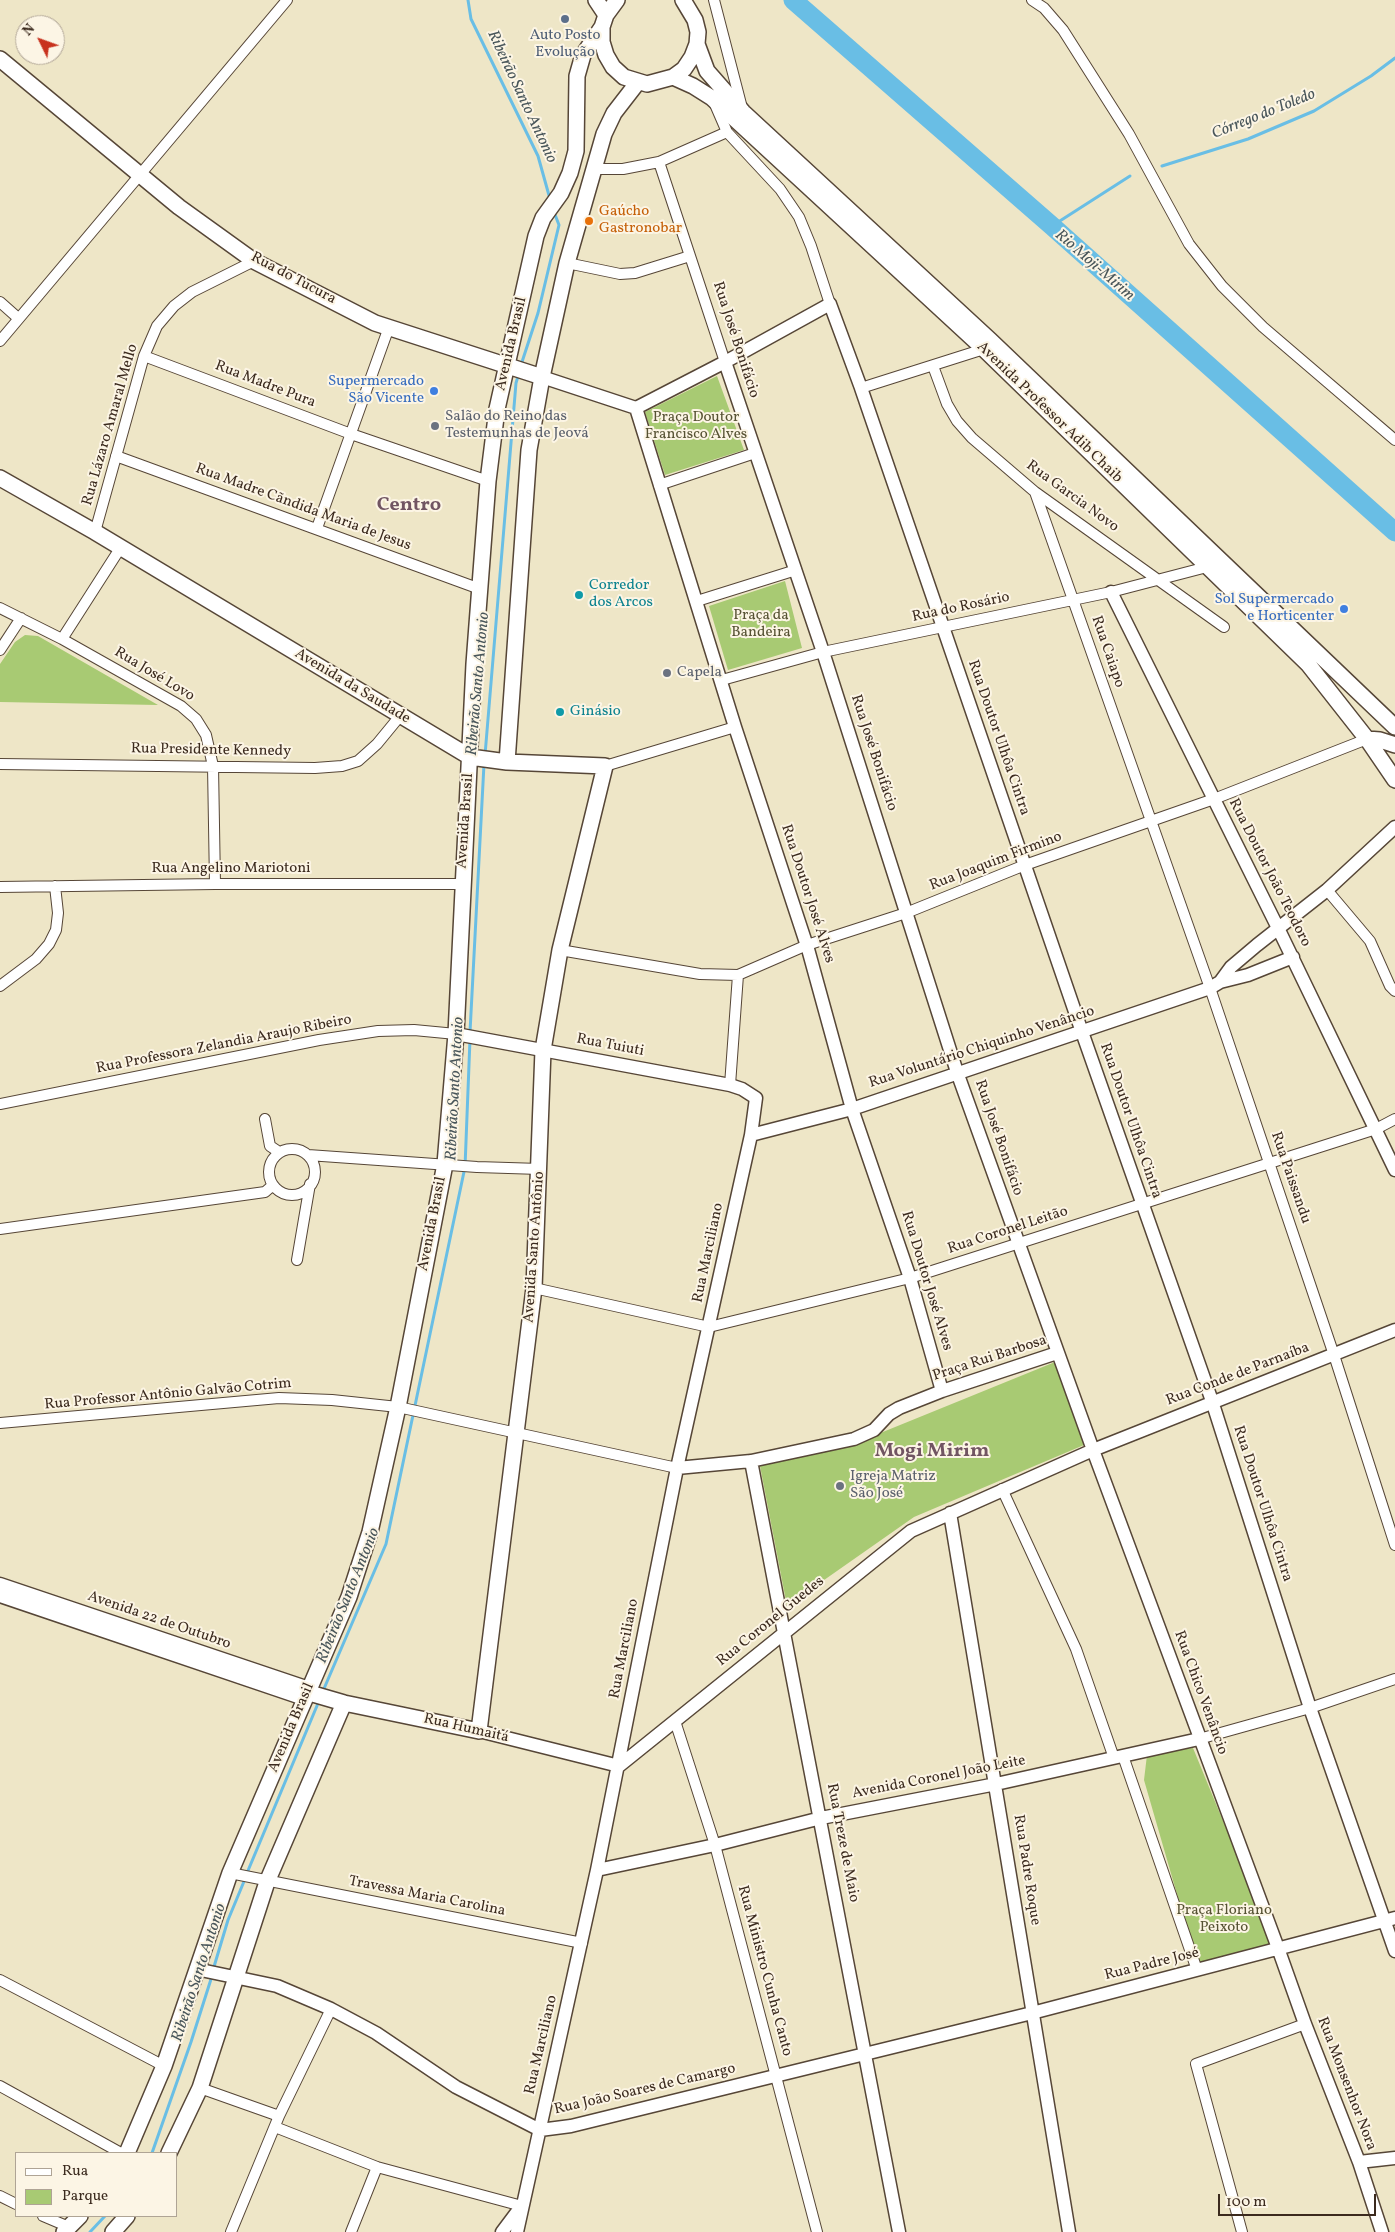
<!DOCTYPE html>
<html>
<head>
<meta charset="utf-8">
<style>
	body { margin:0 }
	#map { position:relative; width:1395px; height:2232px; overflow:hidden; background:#eee6c7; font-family:Vollkorn,serif }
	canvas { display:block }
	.legend { position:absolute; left:15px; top:2152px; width:162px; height:65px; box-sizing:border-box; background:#fcf5e5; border:1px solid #afa495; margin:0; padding:6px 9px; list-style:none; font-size:15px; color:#3b2a1e }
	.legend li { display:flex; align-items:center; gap:10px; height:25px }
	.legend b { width:25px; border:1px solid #afa495 }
	.north { position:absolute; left:15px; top:15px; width:50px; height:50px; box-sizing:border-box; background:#fcf5e5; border:1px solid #afa495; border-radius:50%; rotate:312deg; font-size:14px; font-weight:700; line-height:20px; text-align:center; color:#3b2a1e }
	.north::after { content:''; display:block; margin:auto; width:18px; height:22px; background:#c8321e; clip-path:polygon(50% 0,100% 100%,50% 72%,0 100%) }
	.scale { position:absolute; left:1218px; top:2194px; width:158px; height:22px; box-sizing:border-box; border:2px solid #3b2a1e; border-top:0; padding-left:6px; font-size:15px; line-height:18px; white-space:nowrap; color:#3b2a1e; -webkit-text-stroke:4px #fcf5e5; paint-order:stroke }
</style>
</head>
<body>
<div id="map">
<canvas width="1395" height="2232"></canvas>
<ul class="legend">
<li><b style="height:6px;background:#fff"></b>Rua</li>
<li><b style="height:14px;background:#a8ca73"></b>Parque</li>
</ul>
<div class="north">N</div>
<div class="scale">100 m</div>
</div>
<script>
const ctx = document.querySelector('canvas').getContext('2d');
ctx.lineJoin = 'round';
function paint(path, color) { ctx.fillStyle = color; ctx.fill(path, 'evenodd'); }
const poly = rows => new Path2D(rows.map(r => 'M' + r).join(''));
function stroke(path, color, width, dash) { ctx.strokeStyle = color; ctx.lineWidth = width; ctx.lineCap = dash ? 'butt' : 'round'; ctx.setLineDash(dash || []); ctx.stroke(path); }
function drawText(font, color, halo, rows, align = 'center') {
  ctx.font = font + ' Vollkorn,serif'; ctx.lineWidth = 4; ctx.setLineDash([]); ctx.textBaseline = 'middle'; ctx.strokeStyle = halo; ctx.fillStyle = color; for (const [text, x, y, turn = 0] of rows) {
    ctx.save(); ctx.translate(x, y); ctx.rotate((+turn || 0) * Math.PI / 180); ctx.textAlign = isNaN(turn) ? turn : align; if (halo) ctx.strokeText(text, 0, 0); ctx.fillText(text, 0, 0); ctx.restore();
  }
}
paint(poly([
	[717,376,744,450,665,475,645,412],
	[785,581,802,648,728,670,709,606],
	[25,635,38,636,158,705,0,702,0,664,15,642],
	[1055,1362,1084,1445,914,1517,787,1606,760,1466,873,1436],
	[1193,1748,1274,1945,1198,1967,1144,1780,1147,1755]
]), '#a8ca73');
stroke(poly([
	[468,0,471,19,538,156,550,199],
	[1162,166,1248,139,1314,111,1371,76,1395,58],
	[1052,226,1130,176],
	[521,365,538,313,559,225,554,212],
	[485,755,516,383,519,373],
	[470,1032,484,764],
	[323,1691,386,1544,465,1167,470,1039],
	[247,1873,319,1701],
	[213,1970,228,1920,245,1879],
	[152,2153,191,2042,212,1976],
	[90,2232,105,2216]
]), '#69bee5', 3);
stroke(poly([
	[793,0,1052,226,1395,532]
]), '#69bee5', 19);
const minor = poly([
	[714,0,742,108],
	[1032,0,1044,8,1063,30,1129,134,1189,244,1222,286,1263,327,1395,440],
	[714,102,727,132,780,189,799,217,811,246,830,304],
	[659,162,725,362],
	[595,169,623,169,659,162,727,132],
	[567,263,620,274,635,273,690,256],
	[0,302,18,318],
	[0,341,287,0],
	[144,356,351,434,488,481],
	[933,366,947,404,957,421,972,438,1035,492,1224,627],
	[861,388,984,349],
	[116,456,480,589],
	[659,485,755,453],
	[1035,492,1210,988,1334,1355,1395,1545],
	[317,528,389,327],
	[95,532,144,356,157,326,174,306,192,292,254,261],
	[697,601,796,570],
	[0,608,62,639,181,706,196,719,206,735,213,766,215,884],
	[62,639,121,547],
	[0,650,21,618],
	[722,680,823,652,1111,592,1207,567],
	[0,764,315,768,342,766,358,761,377,744,400,716],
	[605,766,735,727],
	[0,887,215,884,462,884],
	[1327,890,1370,941,1390,986,1395,991],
	[560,950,700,974,738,975,807,945,906,913,1025,865,1214,799,1367,739],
	[0,986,36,959,49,944,56,930,58,913,55,886],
	[730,1085,738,975],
	[0,1104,319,1040,378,1031,414,1030,456,1034],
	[265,1119,270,1146,279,1152],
	'269 1172a23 23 0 1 1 46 0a23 23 0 1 1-46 0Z',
	[308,1155,477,1167,540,1169],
	[0,1229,265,1192,273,1185],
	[297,1260,310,1184],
	[534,1288,709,1327,910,1278,1376,1129,1395,1119],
	[0,1423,279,1398,332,1400,398,1407,677,1468],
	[1002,1489,1076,1649,1114,1758],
	[675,1721,715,1845,817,2232],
	[1199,1739,1310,1708,1395,1679],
	[1123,1756,1197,1970],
	[230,1873,582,1943],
	[0,1980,164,2066],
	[0,2086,121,2153],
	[200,2088,279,2116],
	[275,2127,377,2167,522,2206],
	[0,2196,16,2204],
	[43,2216,69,2227],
	[231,2232,279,2116,331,2009],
	[351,2232,377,2167],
	[1242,2232,1196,2064,1305,2024]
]);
const tertiary = poly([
	[725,362,823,652,957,1072,1093,1450,1278,1948,1305,2024,1359,2162,1382,2232],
	[542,377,636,408],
	[636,408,725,362,830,304,861,388,1082,1032,1212,1401,1310,1708,1395,1951],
	[636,408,735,727,808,949,852,1109,910,1278,942,1391],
	[1111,592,1278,928,1395,1170],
	[1220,982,1248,975,1293,957],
	[456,1034,730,1085,742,1089,756,1098,751,1135,677,1468,597,1870,517,2232],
	[751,1135,852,1109,1210,988,1220,982,1231,967,1257,945,1327,890,1395,827],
	[751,1461,899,2232],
	[677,1468,751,1461,854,1439,874,1430,889,1414,899,1408,942,1391,1057,1353],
	[950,1513,1069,2232],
	[0,1584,309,1688],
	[0,1596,304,1699],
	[479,1731,619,1766,911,1531,1093,1450,1395,1330],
	[597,1870,715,1845,821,1818,996,1784,1199,1739],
	[196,1969,277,1986,331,2009,376,2033,456,2087,540,2130,571,2126,1032,2013,1395,1918],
	[1359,2162,1395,2158],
	[502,2232,520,2208]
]);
const secondary = poly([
	[596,0,606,15],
	[617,0,606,15,602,27,602,42,606,55,613,67,624,77,647,84,673,77,684,69,692,57,697,44,698,32,695,20,683,0],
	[697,44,707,71,743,112,990,340,1395,727],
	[0,59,179,207,254,261,375,323,542,377],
	[673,77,693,86,712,98,984,349,1308,664,1367,739,1395,780],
	[0,478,95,532,470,757,507,762,605,766,560,950,543,1050,534,1288,479,1731,344,1703,313,1694,309,1688],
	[1367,739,1380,740,1395,745],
	[507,762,529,450,542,377,567,263,604,134,614,113,638,82],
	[127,2153,164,2066,230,1873,349,1597,370,1532,398,1407,445,1164,456,1034,474,664,488,481,497,409,536,236,543,218,561,193,570,173,576,151,577,76,583,55,602,27],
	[169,2153,200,2088,267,1882,344,1703],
	[64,2232,80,2216],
	[113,2232,127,2216]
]);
stroke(minor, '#564637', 12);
stroke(tertiary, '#564637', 15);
stroke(secondary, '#564637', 18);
stroke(minor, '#fff', 10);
stroke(tertiary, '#fff', 12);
stroke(secondary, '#fff', 15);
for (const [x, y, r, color] of [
	[565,19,5,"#5c6f8a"],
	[589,221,5,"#e8710a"],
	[434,391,5,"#3f7fe0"],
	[435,426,5,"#6b7280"],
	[579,595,5,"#0f9aa8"],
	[1344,609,5,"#3f7fe0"],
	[667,673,5,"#6b7280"],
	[560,712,5,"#0f9aa8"],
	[840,1486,5,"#6b7280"]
]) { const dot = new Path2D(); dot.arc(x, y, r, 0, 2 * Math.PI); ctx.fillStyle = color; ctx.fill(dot); stroke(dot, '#fcf5e5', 2); }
drawText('15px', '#4e5e75', '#fcf5e5', [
	["Auto Posto",565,36],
	["Evolução",565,53]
]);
drawText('15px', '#c56008', '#fcf5e5', [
	["Gaúcho",599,212],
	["Gastronobar",599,229]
], 'left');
drawText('15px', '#3b2a1e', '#fcf5e5', [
	["Rua do Tucura",293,279,28],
	["Rua José Bonifácio",735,340,72],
	["Avenida Brasil",512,344,-77],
	["Rua Madre Pura",265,385,21],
	["Avenida Professor Adib Chaib",1049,413,44],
	["Rua Lázaro Amaral Mello",111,425,-74],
	["Rua Garcia Novo",1072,497,36],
	["Rua Madre Cãndida Maria de Jesus",303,508,20],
	["Rua do Rosário",961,608,-12],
	["Rua Caiapo",1107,652,71],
	["Rua José Lovo",154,675,31],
	["Avenida da Saudade",352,687,31],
	["Rua Doutor Ulhôa Cintra",998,738,71],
	["Rua Presidente Kennedy",211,751,1],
	["Rua José Bonifácio",873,753,72],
	["Avenida Brasil",466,821,-86],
	["Rua Joaquim Firmino",996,862,-21],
	["Rua Angelino Mariotoni",231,869],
	["Rua Doutor João Teodoro",1269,873,63],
	["Rua Doutor José Alves",807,894,72],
	["Rua Professora Zelandia Araujo Ribeiro",224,1045,-11],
	["Rua Tuiuti",610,1046,11],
	["Rua Voluntário Chiquinho Venâncio",982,1048,-18],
	["Rua Doutor Ulhôa Cintra",1130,1121,71],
	["Rua José Bonifácio",998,1138,71],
	["Rua Paissandu",1290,1178,71],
	["Avenida Brasil",433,1224,-79],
	["Rua Coronel Leitão",1008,1231,-18],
	["Avenida Santo Antônio",535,1247,-86],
	["Rua Marciliano",709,1253,-78],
	["Rua Doutor José Alves",926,1281,73],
	["Praça Rui Barbosa",990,1359,-18],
	["Rua Conde de Parnaíba",1238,1375,-21],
	["Rua Professor Antônio Galvão Cotrim",168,1395,-5],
	["Rua Doutor Ulhôa Cintra",1262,1504,72],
	["Avenida 22 de Outubro",159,1621,19],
	["Rua Coronel Guedes",771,1622,-39],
	["Rua Marciliano",625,1649,-79],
	["Rua Chico Venâncio",1200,1693,70],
	["Avenida Brasil",292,1728,-67],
	["Rua Humaitá",466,1729,13],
	["Avenida Coronel João Leite",939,1778,-11],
	["Rua Treze de Maio",842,1843,79],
	["Rua Padre Roque",1026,1870,81],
	["Travessa Maria Carolina",427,1897,11],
	["Rua Padre José",1152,1965,-14],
	["Rua Ministro Cunha Canto",764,1971,75],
	["Rua Marciliano",542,2045,-77],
	["Rua Monsenhor Nora",1346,2084,69],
	["Rua João Soares de Camargo",645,2090,-13]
]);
drawText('15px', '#366cbe', '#fcf5e5', [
	["Supermercado",424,382],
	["São Vicente",424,399],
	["Sol Supermercado",1334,600],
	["e Horticenter",1334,617]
], 'right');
drawText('15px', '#5b616d', '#fcf5e5', [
	["Salão do Reino das",445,417],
	["Testemunhas de Jeová",445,434],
	["Capela",677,673],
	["Igreja Matriz",850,1477],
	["São José",850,1494]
], 'left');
drawText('15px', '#565233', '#fcf5e5', [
	["Praça Doutor",696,418],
	["Francisco Alves",696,435],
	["Praça da",761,616],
	["Bandeira",761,633],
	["Praça Floriano",1224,1911],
	["Peixoto",1224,1928]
]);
drawText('15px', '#0d838f', '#fcf5e5', [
	["Corredor",589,586],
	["dos Arcos",589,603],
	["Ginásio",570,712]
], 'left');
drawText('italic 16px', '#49565a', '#fcf5e5', [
	["Ribeirão Santo Antonio",521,97,65],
	["Córrego do Toledo",1264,115,-22],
	["Rio Moji-Mirim",1094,266,41],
	["Ribeirão Santo Antonio",479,684,-85],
	["Ribeirão Santo Antonio",456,1089,-87],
	["Ribeirão Santo Antonio",349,1596,-68],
	["Ribeirão Santo Antonio",200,1973,-72]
]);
drawText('bold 20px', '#715562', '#fcf5e5', [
	["Centro",409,506],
	["Mogi Mirim",932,1452]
]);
</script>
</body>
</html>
